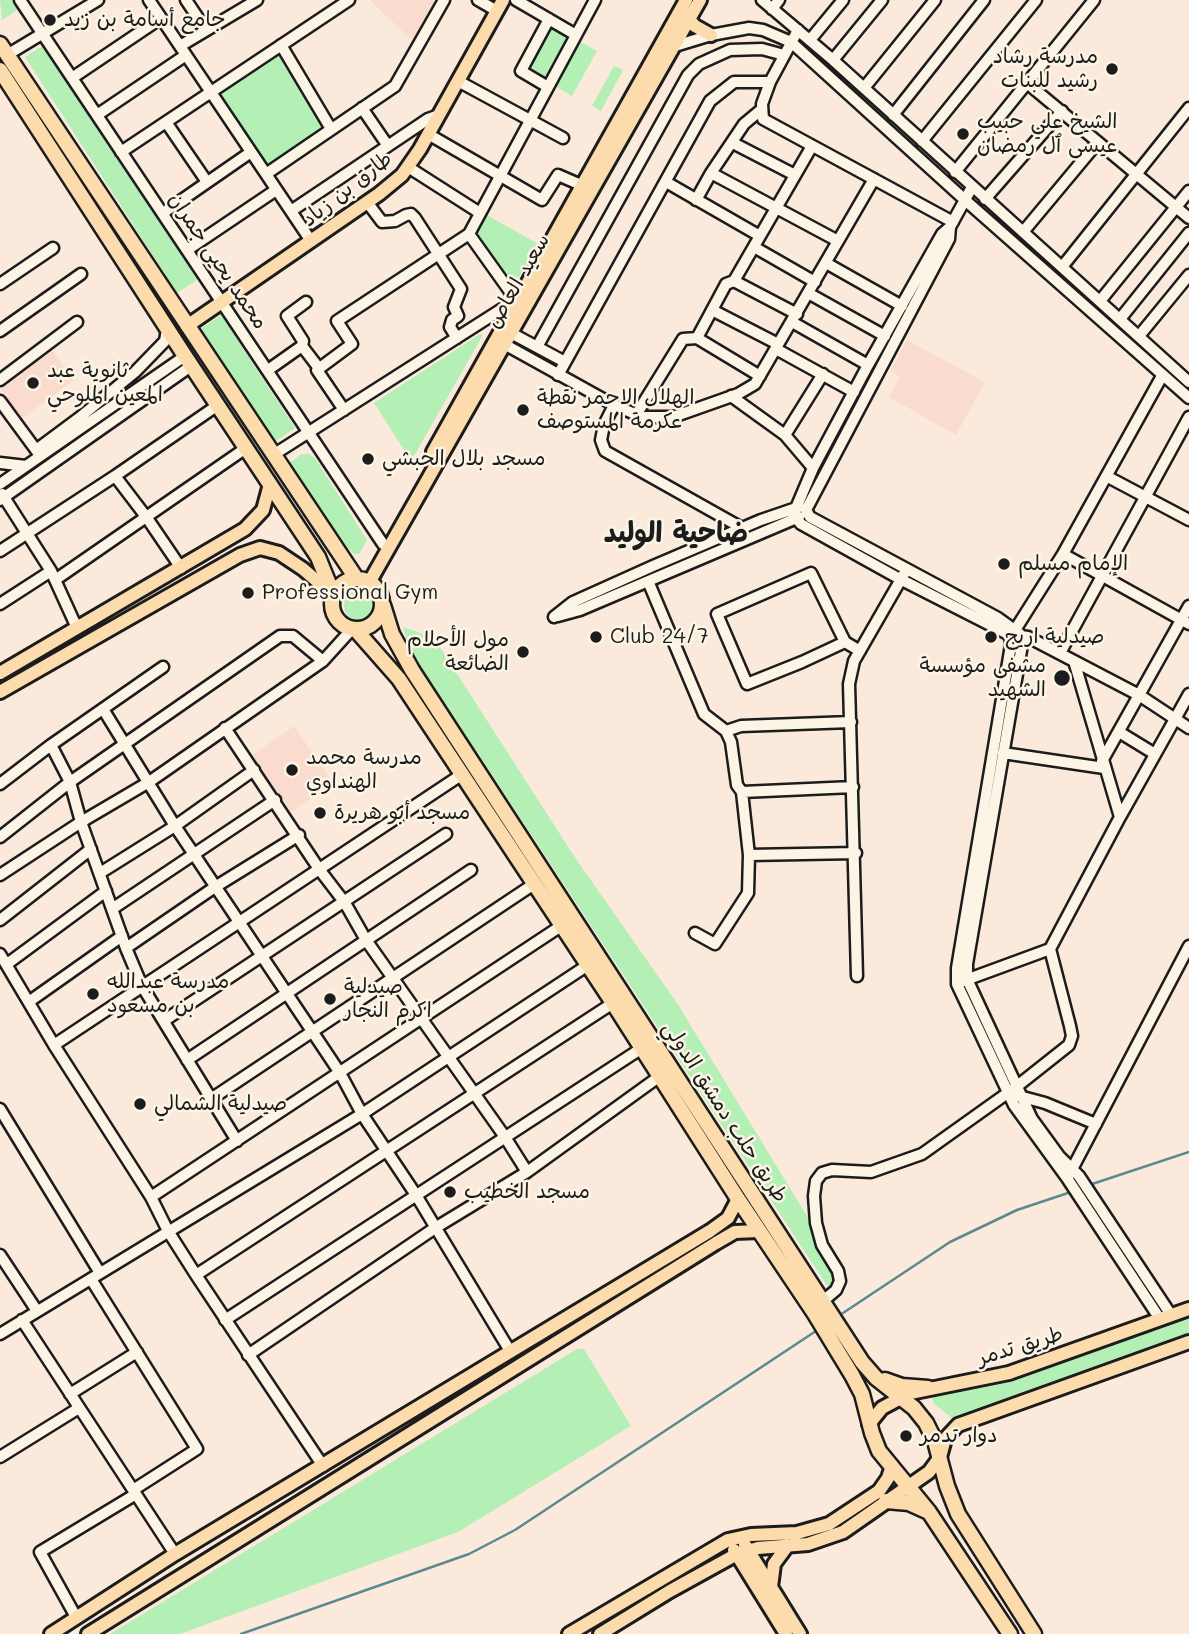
<!DOCTYPE html>
<html>
<head>
<meta charset="utf-8">
<style>
	body { margin:0 }
	canvas { display:block; background:#fbeadb }
</style>
</head>
<body>
<canvas width="1189" height="1634"></canvas>
<script>
const ctx = document.querySelector('canvas').getContext('2d');
ctx.lineJoin = 'round';
function paint(path, color) { ctx.fillStyle = color; ctx.fill(path, 'evenodd'); }
const poly = rows => new Path2D(rows.map(r => 'M' + r).join(''));
function stroke(path, color, width, dash) { ctx.strokeStyle = color; ctx.lineWidth = width; ctx.lineCap = dash ? 'butt' : 'round'; ctx.setLineDash(dash || []); ctx.stroke(path); }
function drawText(font, color, halo, rows, align = 'center') {
  ctx.font = font + ' Mali,"Playpen Sans Arabic",sans-serif'; ctx.lineWidth = 5; ctx.setLineDash([]); ctx.textBaseline = 'middle'; ctx.strokeStyle = halo; ctx.fillStyle = color; for (const [text, x, y, turn = 0] of rows) {
    ctx.save(); ctx.translate(x, y); ctx.rotate((+turn || 0) * Math.PI / 180); ctx.textAlign = isNaN(turn) ? turn : align; if (halo) ctx.strokeText(text, 0, 0); ctx.fillText(text, 0, 0); ctx.restore();
  }
}
paint(poly([
	[370,0,432,0,436,4,416,41,408,37],
	[907,340,985,382,956,435,889,397,900,377,890,371],
	[52,350,74,380,22,419,2,391,2,387],
	[294,726,333,783,290,813,251,756]
]), '#fadcce');
paint(poly([
	[0,0,12,0,19,9,2,20],
	[550,25,568,35,543,81,525,70],
	[579,41,597,51,572,96,555,86],
	[42,46,200,278,177,293,25,57],
	[280,53,323,128,267,165,220,94],
	[614,66,623,70,601,111,592,106],
	[487,215,538,244,519,277,508,280,477,233],
	[221,315,295,428,273,443,199,330],
	[480,334,483,335,411,461,374,403],
	[302,454,309,454,315,458,367,540,359,554,354,554,336,538,289,463],
	'344 605a16 16 0 1 1 32 0a16 16 0 1 1-32 0Z',
	[403,627,434,638,576,859,679,1006,810,1221,817,1244,834,1274,833,1283,828,1287,409,648],
	[1189,1317,1189,1336,968,1414,953,1419,933,1403,932,1396,999,1383],
	[577,1349,584,1349,631,1426,458,1532,180,1634,110,1634]
]), '#b4f0b6');
stroke(poly([
	[1077,1189,1189,1152],
	[843,1313,950,1242,1017,1210,1071,1192],
	[241,1634,469,1554,515,1530,816,1331]
]), '#5a8a90', 2.5);
const minor = poly([
	[20,0,383,544],
	[149,0,311,241],
	[186,0,206,30],
	[478,0,497,11],
	[516,0,576,35],
	[762,0,833,60,1189,382],
	[772,9,779,0],
	[798,30,770,82,762,104,763,119,953,222],
	[810,40,843,0],
	[281,45,331,129],
	[180,46,257,0],
	[675,46,711,35,749,28,763,30,791,42,965,200,1189,398],
	[7,55,98,0],
	[833,60,882,0],
	[72,78,161,18],
	[458,81,563,138],
	[1027,83,1189,218],
	[548,87,521,71,549,19],
	[864,88,935,0],
	[362,108,388,146],
	[762,109,744,124,711,173,838,241],
	[97,115,186,55],
	[893,115,984,0],
	[166,122,207,182],
	[428,134,542,200,558,175,581,185],
	[922,141,1036,0],
	[733,143,795,175],
	[121,152,349,0],
	[408,167,480,213],
	[955,172,1094,0],
	[266,174,395,86,444,0],
	[666,182,760,236],
	[972,187,950,227,942,234,868,365,813,468,794,513,796,518,801,524,900,579,1010,635,1011,645,957,968,957,984,1014,1105,1067,1178,1160,1319],
	[985,199,1062,111],
	[696,200,711,173],
	[367,202,382,222,395,221,406,215,411,214,415,218,461,289,454,307,458,316,452,320,450,327,457,338],
	[291,211,428,119,439,115],
	[163,213,251,152],
	[950,227,949,239,806,510,810,517,998,618,1020,634,1022,645,967,964,967,979,1032,1119,1059,1156,1079,1176,1171,1315],
	[1023,232,1098,142],
	[754,247,815,282],
	[187,250,276,190],
	[826,263,902,306],
	[1062,267,1189,108],
	[734,281,797,314],
	[0,284,53,248],
	[808,293,885,336],
	[1100,301,1189,191],
	[712,310,778,344],
	[1120,319,1189,233],
	[792,322,868,365],
	[0,331,81,274],
	[511,333,565,362],
	[1139,336,1189,275],
	[697,338,760,376],
	[504,344,614,405,642,417,673,417,738,394,755,384,874,179],
	[302,346,318,367],
	[537,347,688,75,699,64,730,50,762,49,784,55],
	[776,349,854,392],
	[268,370,302,346,303,341,287,316,306,302],
	[558,375,710,101,734,82,770,82],
	[0,380,77,322],
	[731,396,785,435,813,468],
	[0,401,39,454],
	[614,405,604,425,601,440,605,451,742,528],
	[344,410,317,370,352,344,337,321,469,234,595,0],
	[636,415,683,339,697,338,726,284,734,281,812,146],
	[785,435,823,374],
	[36,450,79,418,135,372,165,341,167,329],
	[273,455,516,300,469,234],
	[0,463,26,466],
	[115,476,147,518,181,568],
	[1108,477,1189,520],
	[0,484,185,356],
	[2,494,51,571,77,628],
	[0,500,191,366],
	[0,551,115,476,218,405],
	[1063,554,1189,624],
	[55,580,246,448],
	[648,581,704,714,726,731,731,742,737,785,742,792],
	[0,604,51,571],
	[558,616,580,610,799,517],
	[554,617,573,602,653,566,761,520,799,507],
	[1015,630,1063,554,1162,376],
	[1014,635,1028,637,1139,695,1189,728],
	[845,642,802,662,747,684,717,614,811,573,845,642,860,651],
	[1060,653,1189,417],
	[1074,661,1120,817],
	[103,709,175,826,340,1073,362,1114,416,1195,510,1351],
	[225,728,319,869,345,903,366,940,505,1137,527,1172],
	[726,731,741,726,851,722],
	[1119,732,1155,754],
	[51,745,70,782,81,822,126,948,142,986,237,1141],
	[1003,753,1104,768],
	[1102,761,1189,606],
	[0,784,51,745,163,667],
	[853,787,742,792,749,855,856,853],
	[0,837,70,782,280,636,293,636,323,661],
	[100,873,175,826,254,770],
	[0,875,81,822,149,782,323,661,352,629],
	[112,909,275,800],
	[0,920,91,849],
	[695,933,715,944,748,893,749,855],
	[126,948,215,887,299,835],
	[0,954,54,1045,151,1197,168,1231,196,1275,323,1466],
	[7,964,106,891],
	[857,976,849,684,854,661,904,574],
	[963,981,1050,949],
	[30,1001,122,936],
	[165,1020,446,834],
	[54,1045,461,775],
	[187,1060,471,870],
	[1019,1096,1045,1103,1096,1124],
	[211,1099,534,884],
	[0,1109,100,1273],
	[1069,1175,1189,946],
	[151,1197,561,926],
	[0,1255,37,1311],
	[196,1275,613,1003],
	[91,1279,197,1449,133,1490],
	[823,1301,836,1290,840,1281,838,1271,822,1245,816,1223,814,1196,816,1181,822,1173,832,1170,871,1172,922,1154,1016,1087,1069,1045,1072,1036,1070,1026,1050,949,1120,817,1189,694],
	[22,1320,175,1554],
	[225,1320,642,1048],
	[0,1334,362,1114,588,965],
	[248,1355,435,1228,527,1172,660,1076],
	[70,1394,137,1352],
	[0,1457,79,1408],
	[76,1617,40,1552,136,1494]
]);
const major = poly([
	[685,15,695,26,711,35],
	[187,326,379,194,402,175,420,149,503,0],
	[433,452,686,0],
	[370,581,700,0],
	[0,673,245,529,263,510,270,484],
	[0,692,240,555,260,548,279,553,303,569,332,594],
	[869,1424,882,1408,910,1393,1009,1373,1189,1309],
	[745,1545,800,1634],
	[734,1550,786,1634],
	[771,1587,774,1564,788,1545],
	[51,1634,175,1554,710,1231,728,1218,738,1199],
	[88,1634,716,1243,735,1232,759,1231],
	[569,1634,728,1540,751,1535,797,1533,829,1524,879,1491,888,1478,892,1466],
	[600,1634,670,1591,737,1554,758,1548,808,1544,843,1532,929,1472,940,1457,945,1439,958,1425,1189,1342]
]);
const highway = poly([
	[0,44,356,578],
	[0,70,185,356,318,557,333,594],
	'332 604a25 25 0 1 1 50 0a25 25 0 1 1-50 0Z',
	[383,605,392,634,412,670,862,1362,876,1378,914,1408,926,1423,935,1441,947,1486,958,1514,1034,1634],
	[355,629,399,679,613,1003,738,1199,815,1314,852,1375,862,1394,872,1433,879,1451,929,1512,1010,1634],
	[885,1380,902,1386,928,1388],
	[886,1501,909,1503,929,1512]
]);
stroke(minor, '#1c1c1c', 15);
stroke(major, '#1c1c1c', 18);
stroke(highway, '#1c1c1c', 19);
stroke(minor, '#fcf5e5', 10);
stroke(major, '#fcdcac', 12);
stroke(highway, '#fcdcac', 14);
for (const [x, y, r, color] of [
	[50,20,7,"#1c1c1c"],
	[1112,69,7,"#1c1c1c"],
	[963,134,7,"#1c1c1c"],
	[33,383,7,"#1c1c1c"],
	[523,410,7,"#1c1c1c"],
	[368,459,7,"#1c1c1c"],
	[1004,564,7,"#1c1c1c"],
	[248,593,7,"#1c1c1c"],
	[596,637,7,"#1c1c1c"],
	[991,637,7,"#1c1c1c"],
	[523,652,7,"#1c1c1c"],
	[1062,678,9,"#1c1c1c"],
	[292,770,7,"#1c1c1c"],
	[320,813,7,"#1c1c1c"],
	[93,994,7,"#1c1c1c"],
	[330,999,7,"#1c1c1c"],
	[140,1104,7,"#1c1c1c"],
	[450,1192,7,"#1c1c1c"],
	[906,1436,7,"#1c1c1c"]
]) { const dot = new Path2D(); dot.arc(x, y, r, 0, 2 * Math.PI); ctx.fillStyle = color; ctx.fill(dot); stroke(dot, '#fcf5e5', 2.5); }
drawText('21px', '#1c1c1c', '#fcf5e5', [
	["جامع أسامة بن زيد",64,20],
	["مدرسة رشاد",1098,57,"right"],
	["رشيد للبنات",1098,81,"right"],
	["الشيخ علي حبيب",977,122],
	["عيسى ٱل رمضان",977,146],
	["ثانوية عبد",47,371],
	["المعين الملوحي",47,395],
	["الهلال الاحمر نقطة",537,398],
	["عكرمة المستوصف",537,422],
	["مسجد بلال الحبشي",382,459],
	["الإمام مسلم",1018,564],
	["Professional Gym",262,593],
	["Club 24/7",610,637],
	["صيدلية اريج",1005,637],
	["مول الأحلام",509,640,"right"],
	["الضائعة",509,664,"right"],
	["مشفى مؤسسة",1046,666,"right"],
	["الشهيد",1046,690,"right"],
	["مدرسة محمد",306,758],
	["الهنداوي",306,782],
	["مسجد أبو هريرة",334,813],
	["مدرسة عبدالله",107,982],
	["بن مسعود",107,1006],
	["صيدلية",344,987],
	["اكرم النجار",344,1011],
	["صيدلية الشمالي",154,1104],
	["مسجد الخطيب",464,1192],
	["دوار تدمر",920,1436]
], 'left');
drawText('21px', '#1c1c1c', '#fcf5e5', [
	["طارق بن زياد",347,189,-38],
	["محمد يحيى جمران",218,261,56],
	["سعيد العاص",518,281,-60],
	["طريق حلب دمشق الدولي",725,1112,57],
	["طريق تدمر",1020,1346,-17]
]);
drawText('bold 28px', '#1c1c1c', '#fcf5e5', [
	["ضاحية الوليد",676,533]
]);
</script>
</body>
</html>
